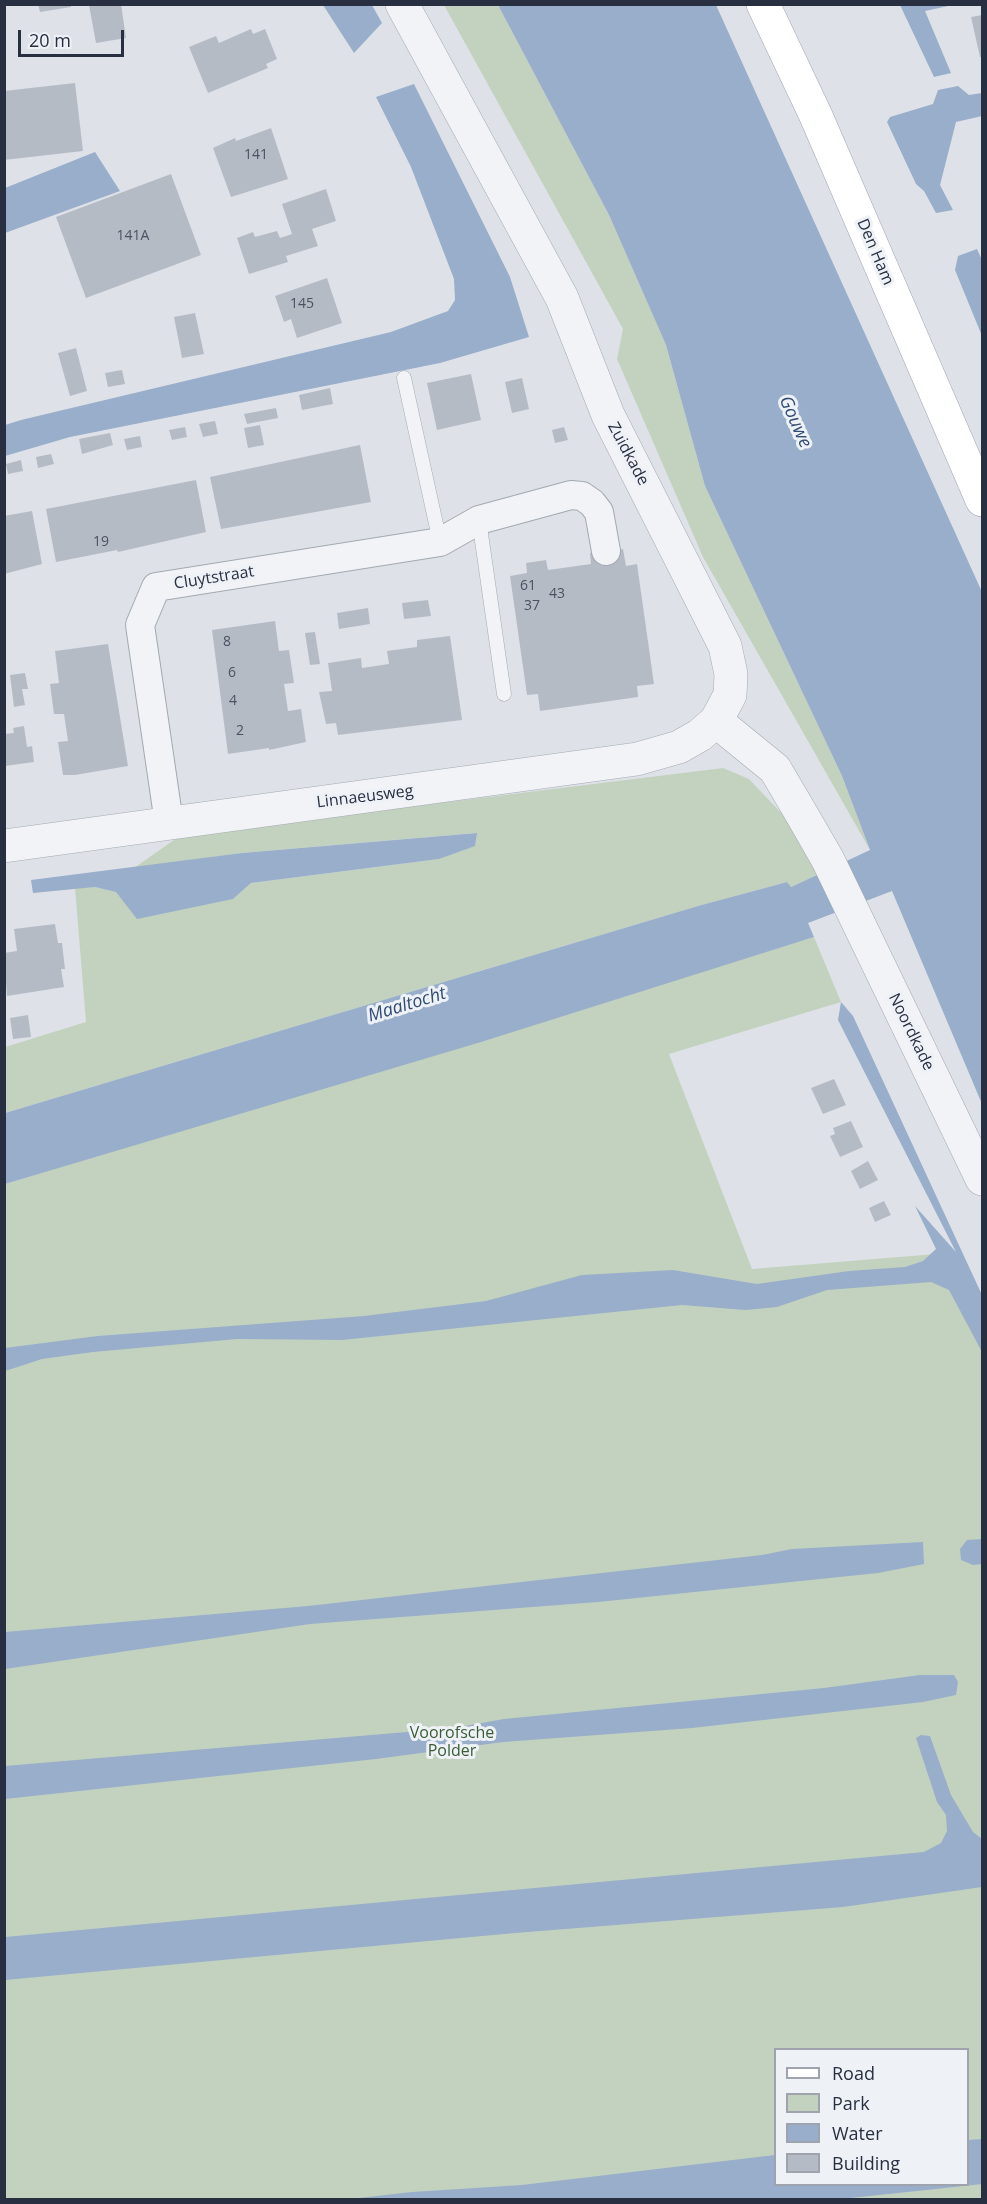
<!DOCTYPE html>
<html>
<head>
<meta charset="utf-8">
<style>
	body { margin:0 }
	#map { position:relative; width:987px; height:2204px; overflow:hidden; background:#dee2e8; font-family:"Open Sans",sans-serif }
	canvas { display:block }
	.frame { position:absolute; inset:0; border:6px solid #272f40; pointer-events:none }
	.legend { position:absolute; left:774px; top:2048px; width:195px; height:138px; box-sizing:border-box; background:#eef1f6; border:2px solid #9ea3ad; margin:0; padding:8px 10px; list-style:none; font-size:18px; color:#272f40 }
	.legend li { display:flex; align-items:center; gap:12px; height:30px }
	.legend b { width:30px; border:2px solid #9ea3ad }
	.scale { position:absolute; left:18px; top:30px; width:106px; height:27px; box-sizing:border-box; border:3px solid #272f40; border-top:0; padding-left:8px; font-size:18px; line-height:21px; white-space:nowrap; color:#272f40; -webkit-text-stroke:4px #eef1f6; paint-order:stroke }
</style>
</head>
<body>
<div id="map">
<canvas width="987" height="2204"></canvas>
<div class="frame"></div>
<ul class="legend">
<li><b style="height:8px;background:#fff"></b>Road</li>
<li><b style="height:16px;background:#c3d2bf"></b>Park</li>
<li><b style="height:16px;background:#98aeca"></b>Water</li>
<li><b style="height:16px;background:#b5bbc5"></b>Building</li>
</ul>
<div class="scale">20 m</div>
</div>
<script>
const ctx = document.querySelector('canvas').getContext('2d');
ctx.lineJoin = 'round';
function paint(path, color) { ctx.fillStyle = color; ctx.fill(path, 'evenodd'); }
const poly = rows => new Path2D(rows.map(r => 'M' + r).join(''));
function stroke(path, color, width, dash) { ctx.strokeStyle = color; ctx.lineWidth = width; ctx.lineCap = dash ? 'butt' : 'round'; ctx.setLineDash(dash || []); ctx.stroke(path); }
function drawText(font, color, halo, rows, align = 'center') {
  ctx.font = font + ' "Open Sans",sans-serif'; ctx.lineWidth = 6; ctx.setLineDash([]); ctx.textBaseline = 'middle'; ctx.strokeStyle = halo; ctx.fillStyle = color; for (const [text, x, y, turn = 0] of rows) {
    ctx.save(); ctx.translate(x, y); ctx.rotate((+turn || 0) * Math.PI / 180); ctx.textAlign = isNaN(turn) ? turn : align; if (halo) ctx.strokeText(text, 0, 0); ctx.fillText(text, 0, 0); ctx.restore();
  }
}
paint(poly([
	[444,5,498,5,609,215,666,345,705,486,842,776,870,850,703,557,617,359,623,329],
	[723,768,749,779,787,819,818,874,791,887,787,882,698,906,5,1113,5,1047,86,1022,75,888,95,887,117,892,233,899,251,883,439,859,476,833,242,853,134,868,181,835],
	[814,937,841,1002,669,1054,752,1269,960,1252,982,1309,982,2199,5,2200,5,1184],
	[776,2050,968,2050,968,2184,776,2184]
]), '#c3d2bf');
paint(poly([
	[323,5,372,5,382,23,354,53],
	[498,5,716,5,982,592,982,1104,892,891,808,923,814,937,481,1042,5,1184,5,1113,698,906,787,882,791,887,870,850,842,776,705,486,666,345,609,215],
	[900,5,953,5,925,11,951,73,934,77],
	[414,84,510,277,529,337,440,363,70,437,5,456,5,425,21,420,391,332,448,311,455,300,454,279,411,167,376,97],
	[958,86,969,95,982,93,982,116,956,122,940,185,953,210,936,213,924,191,916,184,887,122,890,117,933,104,938,90],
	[95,152,120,191,5,233,5,188],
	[977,249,982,260,982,336,955,270,958,256],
	[477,833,475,846,439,859,251,883,233,899,137,919,116,892,95,887,33,893,31,880,242,853],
	[841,1002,853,1016,982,1295,982,1352,949,1290,931,1282,827,1290,777,1307,746,1310,682,1305,342,1340,237,1339,93,1352,42,1359,5,1371,5,1348,98,1336,364,1316,486,1301,582,1275,673,1270,757,1284,849,1271,905,1267,923,1261,936,1249,915,1206,956,1252,838,1020],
	[982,1539,982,1564,973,1565,961,1560,960,1549,967,1540],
	[923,1542,924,1564,878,1573,598,1602,310,1624,5,1669,5,1632,308,1606,762,1555,792,1549],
	[920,1675,954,1675,958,1682,956,1695,923,1702,692,1728,503,1742,376,1759,5,1799,5,1766,454,1728,504,1719,824,1688],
	[921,1735,930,1736,951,1795,973,1832,982,1839,982,1887,843,1907,515,1933,5,1980,5,1937,924,1852,941,1843,947,1831,946,1815,937,1802,916,1738],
	[982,2139,982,2184,917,2191,831,2200,350,2199,412,2192,522,2185,775,2155,776,2184,968,2184,968,2140]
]), '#98aeca');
paint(poly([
	[38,4,71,4,71,7,40,12],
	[121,4,126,38,96,43,89,5],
	[982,15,982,57,980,57,971,17],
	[251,29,253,34,265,29,277,59,266,64,268,68,208,93,189,47,216,36,219,43],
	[75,83,83,151,4,160,4,91],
	[271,128,288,179,231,197,213,148,235,138,236,141],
	[171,174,201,255,86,298,56,217],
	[326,189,336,221,312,229,318,246,286,256,288,262,249,274,237,238,253,232,255,237,277,231,280,238,292,234,282,204],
	[327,278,342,323,297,338,291,319,284,322,275,296],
	[195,313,204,354,182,358,174,317],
	[76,348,87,391,70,396,58,353],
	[122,370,125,384,108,387,105,373],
	[471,374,481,420,437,430,427,383],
	[522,378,529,409,512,413,505,382],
	[330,388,333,404,302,410,299,395],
	[276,408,278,418,247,424,244,414],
	[215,421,218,434,203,437,199,424],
	[260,425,264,445,248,448,244,428],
	[185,427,187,437,172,440,169,430],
	[564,427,568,440,555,443,552,430],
	[110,433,113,445,82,454,79,439],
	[140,436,142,447,127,450,124,439],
	[360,445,371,502,221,529,210,477],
	[51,454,54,464,38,468,36,457],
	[21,460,23,471,8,474,6,464],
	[196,480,206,532,118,552,117,550,56,562,46,509],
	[32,511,42,564,4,574,4,516],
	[623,549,626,566,637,564,654,684,637,686,638,697,540,711,538,694,527,695,510,576,527,573,526,563,546,560,548,570,591,564,590,553],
	[428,600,431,616,404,619,402,603],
	[368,608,370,624,339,629,337,613],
	[275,621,279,651,289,650,294,683,284,684,288,711,301,709,306,742,269,750,269,748,228,754,212,630],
	[315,632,320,664,310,665,305,633],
	[450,636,462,720,338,735,336,723,326,724,319,692,332,691,328,663,361,658,362,668,389,664,387,651,417,647,417,640],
	[108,644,128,766,75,775,63,775,58,742,68,741,64,714,54,714,50,684,59,683,55,651],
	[25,673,28,689,22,689,25,705,14,707,10,675],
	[24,726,27,747,32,746,34,762,5,766,4,734,14,733,13,728],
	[55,924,58,943,62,943,65,969,61,969,64,987,7,996,4,953,17,951,14,929],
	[28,1015,31,1037,13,1039,10,1018],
	[834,1079,846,1105,823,1114,811,1088],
	[851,1121,863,1147,840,1157,830,1136,835,1134,833,1128],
	[868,1161,878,1180,860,1189,851,1171],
	[884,1201,891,1215,875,1222,869,1208]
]), '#b5bbc5');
const service = poly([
	[404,378,440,542],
	[479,520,504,694]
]);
const minor = poly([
	[169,823,140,625,156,587,440,542,479,520,571,495,582,496,592,503,599,512,606,551]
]);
const tertiary = poly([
	[716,721,775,769,805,820,828,860,982,1179],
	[4,846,637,759,679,747,700,735,716,721,730,695,731,674,725,646,608,415,562,298,402,4]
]);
const primary = poly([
	[763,4,816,116,982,500]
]);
stroke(service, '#a3a9b2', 15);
stroke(minor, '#a3a9b2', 30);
stroke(tertiary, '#a3a9b2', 34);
stroke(primary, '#9da6b4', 34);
stroke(service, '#f1f3f6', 14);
stroke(minor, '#f1f3f6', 28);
stroke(tertiary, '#f1f3f6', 33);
stroke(primary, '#fff', 33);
drawText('14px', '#4a5261', null, [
	["141",256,155],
	["141A",133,236],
	["145",302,304],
	["19",101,542],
	["61",528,586],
	["43",557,594],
	["37",532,606],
	["8",227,642],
	["6",232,673],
	["4",233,701],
	["2",240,731]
]);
drawText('16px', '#272f40', '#eef1f6', [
	["Den Ham",875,252,67],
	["Zuidkade",628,454,62],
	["Cluytstraat",214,578,-9],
	["Linnaeusweg",365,797,-7],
	["Noordkade",911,1032,64]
]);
drawText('16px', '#3a5c34', '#eef1f6', [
	["Voorofsche",452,1733],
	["Polder",452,1751]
]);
drawText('italic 18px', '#304c75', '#eef1f6', [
	["Gouwe",795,422,66],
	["Maaltocht",407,1005,-17]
]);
</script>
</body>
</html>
